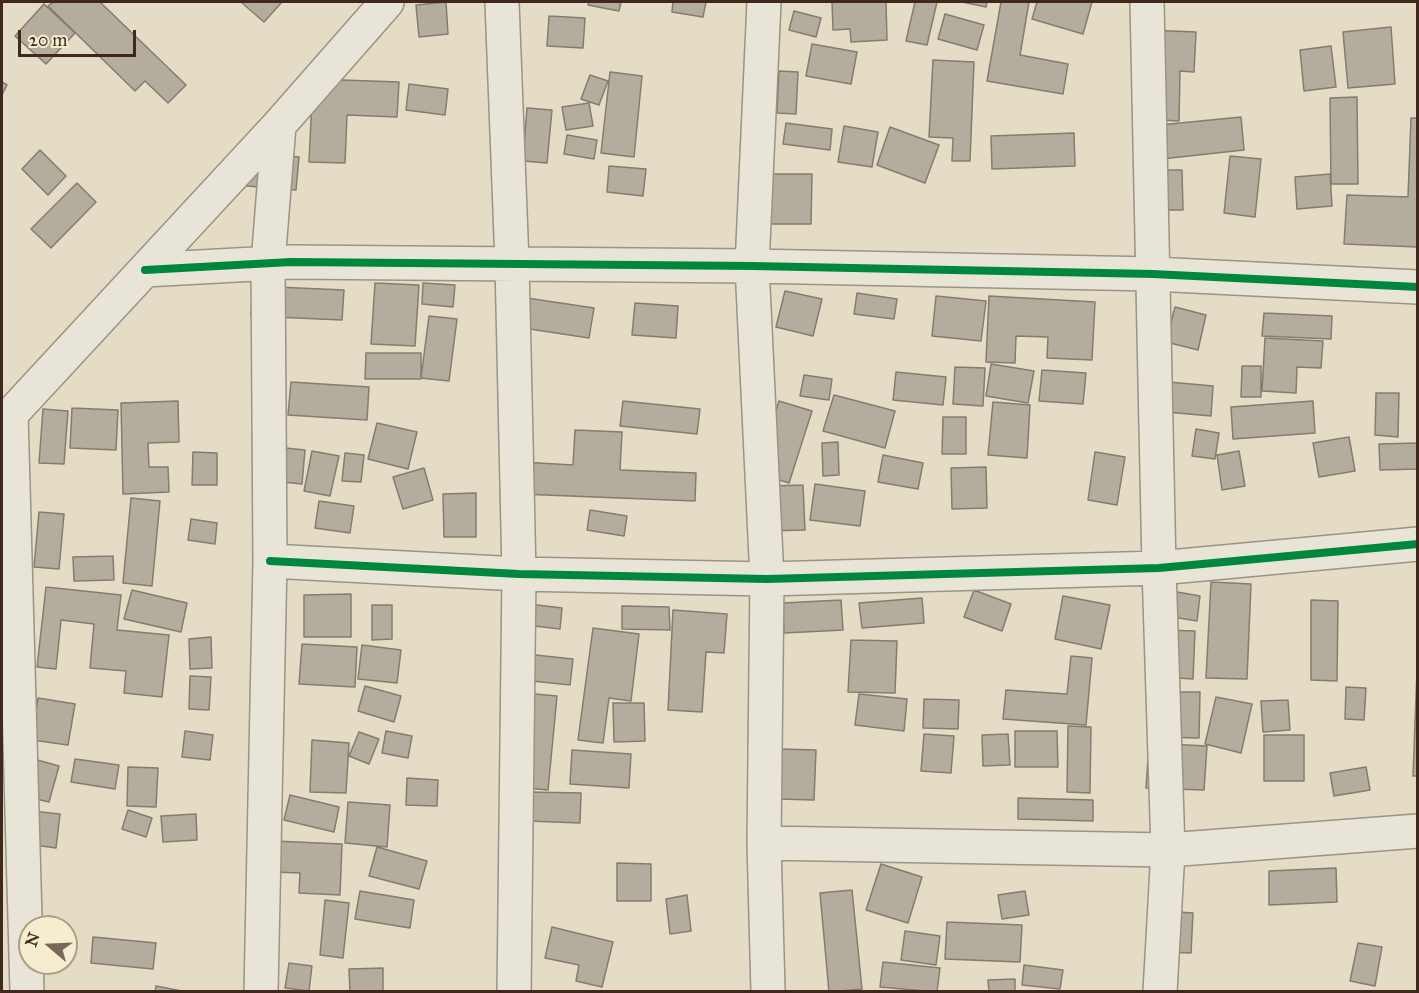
<!DOCTYPE html>
<html>
<head>
<meta charset="utf-8">
<style>
	body { margin:0 }
	#map { position:relative; width:1419px; height:993px; overflow:hidden; background:#e4dcc4; font-family:"IM FELL Great Primer",serif }
	canvas { display:block }
	.frame { position:absolute; inset:0; border:3px solid #40281f; pointer-events:none }
	.north { position:absolute; left:18px; top:915px; width:60px; height:60px; box-sizing:border-box; background:#f6edd0; border:2px solid #ad9e89; border-radius:50%; rotate:289deg; font-size:16px; font-weight:700; line-height:24px; text-align:center; color:#40281f }
	.north::after { content:''; display:block; margin:auto; width:21px; height:27px; background:#796759; clip-path:polygon(50% 0,100% 100%,50% 72%,0 100%) }
	.scale { position:absolute; left:18px; top:30px; width:118px; height:27px; box-sizing:border-box; border:3px solid #40281f; border-top:0; padding-left:8px; font-size:18px; line-height:21px; white-space:nowrap; color:#40281f; -webkit-text-stroke:4px #f6edd0; paint-order:stroke }
</style>
</head>
<body>
<div id="map">
<canvas width="1419" height="993"></canvas>
<div class="frame"></div>
<div class="north">N</div>
<div class="scale">20 m</div>
</div>
<script>
const ctx = document.querySelector('canvas').getContext('2d');
ctx.lineJoin = 'round';
function paint(path, color) { ctx.fillStyle = color; ctx.fill(path, 'evenodd'); }
const poly = rows => new Path2D(rows.map(r => 'M' + r).join(''));
function stroke(path, color, width, dash) { ctx.strokeStyle = color; ctx.lineWidth = width; ctx.lineCap = dash ? 'butt' : 'round'; ctx.setLineDash(dash || []); ctx.stroke(path); }
const building = poly([
	[53,2,100,2,186,85,168,103,145,81,135,91,48,6,53,2],
	[241,2,282,2,264,22,241,2],
	[446,2,448,34,419,37,416,5,446,2],
	[589,2,621,2,619,11,588,5,589,2],
	[673,2,706,2,703,17,672,12,673,2],
	[832,2,886,2,887,40,851,42,850,29,833,30,832,2],
	[915,2,937,2,927,45,906,41,915,2],
	[962,2,987,2,986,7,962,2],
	[1001,2,1029,2,1020,55,1068,64,1063,94,987,81,1001,2],
	[1037,2,1092,2,1083,34,1032,19,1037,2],
	[44,4,75,33,46,64,15,36,44,4],
	[794,11,821,18,816,37,789,30,794,11],
	[945,14,984,25,977,50,938,39,945,14],
	[549,16,585,18,583,48,547,46,549,16],
	[1391,27,1395,84,1348,88,1343,32,1391,27],
	[1147,30,1196,32,1194,72,1180,71,1179,121,1143,119,1147,30],
	[812,44,857,52,851,84,806,76,812,44],
	[1331,46,1336,87,1304,91,1300,50,1331,46],
	[933,60,974,62,970,161,952,161,953,138,929,137,933,60],
	[779,71,798,72,796,114,777,113,779,71],
	[610,72,642,76,634,157,601,153,610,72],
	[590,75,608,81,599,105,581,99,590,75],
	[313,79,399,82,397,117,347,115,345,163,309,162,313,79],
	[2,82,7,85,2,95,2,82],
	[409,84,448,89,445,115,406,110,409,84],
	[1357,97,1358,184,1331,184,1330,98,1357,97],
	[589,103,593,126,566,130,562,107,589,103],
	[527,108,552,110,547,163,523,161,527,108],
	[1241,117,1244,150,1152,160,1149,126,1241,117],
	[1411,118,1418,118,1418,247,1344,244,1347,195,1408,197,1411,118],
	[786,123,832,129,830,150,783,144,786,123],
	[844,126,878,132,872,167,838,162,844,126],
	[890,127,939,145,925,183,877,165,890,127],
	[1074,133,1075,166,992,169,991,136,1074,133],
	[567,135,597,140,594,159,564,154,567,135],
	[40,150,66,176,48,195,22,169,40,150],
	[250,152,299,157,296,190,247,186,250,152],
	[1230,156,1261,159,1255,217,1224,213,1230,156],
	[609,166,646,169,643,196,607,192,609,166],
	[1153,170,1182,170,1183,210,1153,210,1153,170],
	[771,174,812,174,811,224,770,224,771,174],
	[1330,174,1332,206,1297,209,1295,177,1330,174],
	[77,183,96,202,51,248,31,229,77,183],
	[375,283,419,285,415,346,371,344,375,283],
	[423,283,455,285,453,307,422,304,423,283],
	[253,286,344,290,342,320,251,316,253,286],
	[785,291,822,299,813,336,776,327,785,291],
	[857,293,897,299,894,319,854,314,857,293],
	[936,296,986,301,981,341,932,336,936,296],
	[989,296,1095,302,1092,360,1047,358,1048,337,1016,336,1015,363,986,362,989,296],
	[527,298,594,308,589,338,523,328,527,298],
	[635,303,678,306,676,338,632,335,635,303],
	[1175,307,1206,315,1198,350,1166,342,1175,307],
	[1264,313,1332,316,1331,339,1262,336,1264,313],
	[429,316,457,319,449,381,421,378,429,316],
	[1265,338,1323,341,1321,368,1297,367,1296,393,1262,391,1265,338],
	[366,353,421,353,421,379,365,379,366,353],
	[991,364,1034,371,1028,403,986,396,991,364],
	[1242,366,1261,366,1261,397,1241,397,1242,366],
	[955,367,985,368,983,406,953,404,955,367],
	[1042,370,1086,373,1083,404,1039,401,1042,370],
	[896,372,946,377,943,405,893,400,896,372],
	[804,375,832,379,829,400,800,396,804,375],
	[291,382,369,387,367,420,288,415,291,382],
	[1169,382,1213,386,1211,416,1166,412,1169,382],
	[1376,393,1399,393,1398,437,1375,435,1376,393],
	[834,395,895,411,885,448,823,431,834,395],
	[178,401,179,442,148,443,149,467,168,467,169,492,123,494,121,403,178,401],
	[623,401,700,409,697,434,620,426,623,401],
	[779,401,812,411,789,483,757,473,779,401],
	[1313,401,1315,433,1233,439,1231,407,1313,401],
	[993,402,1030,405,1027,458,988,455,993,402],
	[72,408,118,410,116,450,70,448,72,408],
	[43,409,68,411,64,464,39,463,43,409],
	[943,417,966,417,966,454,942,454,943,417],
	[377,423,417,432,408,469,368,459,377,423],
	[1196,429,1219,433,1215,459,1192,456,1196,429],
	[575,430,622,432,620,470,696,473,695,501,520,494,521,462,573,465,575,430],
	[1349,437,1355,471,1319,477,1313,443,1349,437],
	[838,442,839,475,823,476,822,443,838,442],
	[1418,443,1418,469,1380,470,1379,444,1418,443],
	[256,445,305,450,302,484,253,479,256,445],
	[312,451,339,456,330,496,304,491,312,451],
	[1239,451,1245,486,1222,490,1217,455,1239,451],
	[193,452,217,453,217,485,192,485,193,452],
	[1095,452,1125,457,1117,505,1088,500,1095,452],
	[345,453,364,455,361,482,342,481,345,453],
	[883,455,923,463,918,489,878,482,883,455],
	[986,467,987,508,952,509,951,468,986,467],
	[424,468,433,500,403,509,393,477,424,468],
	[815,484,865,491,860,526,810,520,815,484],
	[803,485,805,530,768,531,767,486,803,485],
	[476,493,476,537,444,537,443,494,476,493],
	[131,498,160,501,152,586,123,583,131,498],
	[319,501,354,506,350,533,315,528,319,501],
	[590,510,627,516,624,536,587,530,590,510],
	[39,512,64,514,59,569,34,567,39,512],
	[191,519,217,523,215,544,188,540,191,519],
	[113,556,114,580,74,581,73,557,113,556],
	[1211,582,1251,584,1247,679,1206,678,1211,582],
	[46,587,121,595,117,630,169,635,162,697,124,693,126,671,90,668,94,624,61,620,56,669,37,667,46,587],
	[132,590,187,603,181,632,124,619,132,590],
	[974,590,1011,604,1002,631,964,617,974,590],
	[1166,590,1200,596,1197,621,1161,615,1166,590],
	[351,594,351,637,304,637,304,595,351,594],
	[1063,596,1110,605,1101,649,1055,639,1063,596],
	[922,598,924,623,862,628,859,603,922,598],
	[841,600,843,630,784,633,783,603,841,600],
	[1311,600,1338,601,1337,681,1311,680,1311,600],
	[529,604,562,608,560,629,526,625,529,604],
	[372,605,392,605,392,639,372,640,372,605],
	[622,606,669,607,670,630,622,629,622,606],
	[673,610,727,614,724,653,706,652,702,712,668,710,673,610],
	[593,628,639,634,631,701,609,698,603,743,578,740,593,628],
	[1164,630,1195,631,1193,679,1162,677,1164,630],
	[211,637,212,668,190,669,189,639,211,637],
	[851,640,897,641,895,693,848,692,851,640],
	[302,644,357,647,355,687,299,684,302,644],
	[362,645,401,650,397,683,358,679,362,645],
	[1418,645,1418,776,1413,776,1418,645],
	[526,654,573,659,570,685,523,680,526,654],
	[1071,656,1092,658,1086,725,1003,719,1006,690,1067,694,1071,656],
	[190,676,211,677,209,710,189,709,190,676],
	[365,686,401,696,394,722,358,711,365,686],
	[1346,687,1366,688,1364,720,1345,719,1346,687],
	[1162,692,1200,692,1199,738,1161,737,1162,692],
	[524,693,557,696,548,790,515,787,524,693],
	[859,694,907,699,904,731,855,725,859,694],
	[1216,697,1252,704,1241,753,1205,744,1216,697],
	[38,698,75,704,68,745,32,740,38,698],
	[924,699,959,700,958,729,923,728,924,699],
	[1288,700,1290,730,1263,732,1261,701,1288,700],
	[613,703,644,703,645,741,614,742,613,703],
	[1068,726,1091,727,1090,793,1067,792,1068,726],
	[185,731,213,735,210,760,182,757,185,731],
	[386,731,412,736,408,758,382,753,386,731],
	[1015,731,1057,731,1058,767,1015,767,1015,731],
	[359,732,379,739,369,764,349,756,359,732],
	[924,734,954,736,951,773,921,771,924,734],
	[1008,734,1010,765,983,766,982,735,1008,734],
	[1264,735,1304,735,1304,781,1264,781,1264,735],
	[312,740,349,743,346,793,310,792,312,740],
	[1149,743,1207,746,1204,790,1146,788,1149,743],
	[779,749,816,750,814,800,778,799,779,749],
	[572,750,631,754,629,788,570,784,572,750],
	[23,756,59,766,49,802,12,793,23,756],
	[75,759,119,765,115,789,71,782,75,759],
	[128,767,158,768,156,807,127,806,128,767],
	[1366,767,1370,790,1334,796,1330,773,1366,767],
	[407,778,438,780,437,806,406,805,407,778],
	[528,792,581,793,580,823,528,821,528,792],
	[290,795,339,807,334,832,284,820,290,795],
	[1018,798,1093,800,1093,821,1018,819,1018,798],
	[348,802,390,805,387,847,345,843,348,802],
	[128,810,152,818,146,837,122,829,128,810],
	[32,811,60,814,56,848,28,844,32,811],
	[196,814,197,840,163,842,161,816,196,814],
	[274,841,342,844,340,895,299,893,300,873,273,872,274,841],
	[377,847,427,861,419,889,369,876,377,847],
	[617,863,651,864,651,901,617,901,617,863],
	[881,864,922,877,908,923,866,910,881,864],
	[1336,868,1337,902,1269,905,1269,871,1336,868],
	[852,890,862,989,829,992,820,893,852,890],
	[360,891,414,900,410,928,355,919,360,891],
	[1025,891,1029,915,1002,919,998,895,1025,891],
	[687,895,691,931,670,934,666,899,687,895],
	[325,900,349,903,343,958,320,955,325,900],
	[1164,911,1193,913,1191,953,1163,952,1164,911],
	[947,922,1022,925,1020,962,945,959,947,922],
	[552,927,613,942,602,987,576,981,579,965,545,958,552,927],
	[905,931,940,936,936,965,901,960,905,931],
	[93,937,156,943,153,969,91,963,93,937],
	[1358,943,1382,947,1375,986,1350,981,1358,943],
	[883,962,940,968,937,992,880,987,883,962],
	[289,963,312,966,309,991,285,988,289,963],
	[1024,965,1063,970,1060,989,1022,985,1024,965],
	[383,968,383,992,350,992,349,969,383,968],
	[1015,979,1015,992,989,992,988,980,1015,979],
	[156,986,182,991,182,992,155,992,156,986]
]);
paint(building, '#b4ad9d');
stroke(building, '#847c6f', 1.5);
const minor = poly([
	[502,2,512,263,519,574,514,992],
	[764,2,752,266,767,579,764,843,768,992],
	[1147,2,1159,568,1168,850,1160,992],
	[145,270,291,262,752,266,1153,274,1418,287],
	[11,414,27,992],
	[2,424,279,125,387,2],
	[270,561,519,574,767,579,1159,568,1418,544],
	[764,843,1168,850,1418,831],
	[261,992,270,561,268,263,279,125]
]);
stroke(minor, '#9b9385', 36);
stroke(minor, '#e9e4d8', 33);
stroke(poly([
	[145,270,291,262,752,266,1153,274,1418,287],
	[270,561,519,574,767,579,1159,568,1418,544]
]), '#00873e', 8);
</script>
</body>
</html>
